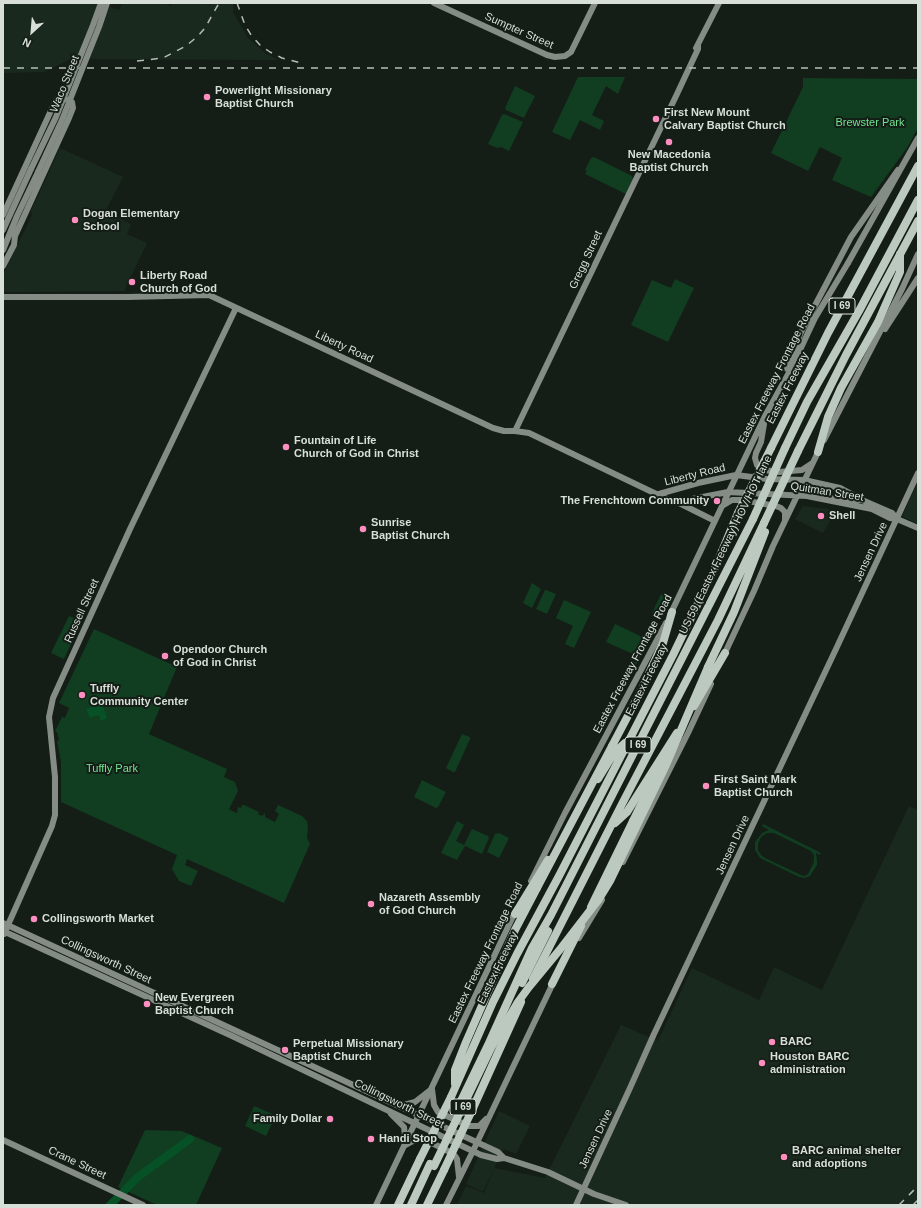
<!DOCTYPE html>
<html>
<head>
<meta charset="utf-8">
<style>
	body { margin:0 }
	#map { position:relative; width:921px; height:1208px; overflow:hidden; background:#141e16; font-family:Helvetica,sans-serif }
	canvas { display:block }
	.frame { position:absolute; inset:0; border:4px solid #d8dfd9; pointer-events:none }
	.north { position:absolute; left:12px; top:12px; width:40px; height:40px; -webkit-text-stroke:3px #141e16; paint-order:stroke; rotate:206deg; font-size:11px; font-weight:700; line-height:16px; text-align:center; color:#d8dfd9 }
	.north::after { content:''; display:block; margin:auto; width:14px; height:18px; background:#d8dfd9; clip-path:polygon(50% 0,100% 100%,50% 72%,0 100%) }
</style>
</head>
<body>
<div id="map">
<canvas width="921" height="1208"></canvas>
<div class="frame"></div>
<div class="north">N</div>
</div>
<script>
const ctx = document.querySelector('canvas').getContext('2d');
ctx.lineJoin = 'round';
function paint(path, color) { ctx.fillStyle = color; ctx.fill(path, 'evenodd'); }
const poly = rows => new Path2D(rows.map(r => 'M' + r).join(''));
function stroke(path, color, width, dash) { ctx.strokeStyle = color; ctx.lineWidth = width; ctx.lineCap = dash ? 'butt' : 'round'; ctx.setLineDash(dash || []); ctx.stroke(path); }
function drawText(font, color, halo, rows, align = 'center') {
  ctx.font = font + ' Helvetica,sans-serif'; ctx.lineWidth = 4; ctx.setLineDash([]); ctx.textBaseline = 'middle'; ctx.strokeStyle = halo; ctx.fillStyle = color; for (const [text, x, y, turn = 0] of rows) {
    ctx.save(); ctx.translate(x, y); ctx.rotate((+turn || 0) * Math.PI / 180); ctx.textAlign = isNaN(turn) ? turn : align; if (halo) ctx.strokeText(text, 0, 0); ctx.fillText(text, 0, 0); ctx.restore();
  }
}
paint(poly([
	[3,3,96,3,119,10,122,3,164,3,171,6,173,3,205,3,210,5,212,3,233,3,233,12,248,38,265,53,278,60,71,59,44,72,3,73],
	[60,148,123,177,105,212,131,224,127,234,147,243,124,291,3,292,3,275,32,215,31,211],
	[918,482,918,524,902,516],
	[803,506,837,510,823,533,795,519],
	[909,806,918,810,918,1205,457,1205,466,1186,484,1193,494,1169,483,1192,466,1184,499,1111,530,1126,516,1154,504,1149,494,1168,545,1178,621,1025,658,1041,692,968,759,1000,774,967,822,990]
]), '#1a291d');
paint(poly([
	[578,77,625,77,618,94,606,86,592,115,604,121,600,130,580,120,570,140,552,132],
	[803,78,918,79,918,128,907,148,871,197,832,180,842,158,820,147,808,171,771,153,803,87],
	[515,86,535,96,524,118,506,110,505,108],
	[504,114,523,122,509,151,501,147,497,148,488,144,502,115],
	[594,157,632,176,633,179,626,194,585,174,587,171,585,170,591,158],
	[675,279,694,288,668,342,631,325,652,280,671,288],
	[532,583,541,589,532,608,523,603],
	[545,590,546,590,556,594,547,614,536,609],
	[661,594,671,600,662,617,652,613],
	[564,600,591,612,574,648,565,644,573,626,556,618],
	[69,616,82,621,64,659,51,653],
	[615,624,649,640,631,674,625,672,633,654,606,642],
	[94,629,177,667,149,734,227,769,224,777,235,782,238,791,229,809,230,810,237,813,238,807,241,808,242,805,244,805,259,812,258,814,262,816,265,813,265,817,275,822,279,814,275,811,278,805,302,816,307,821,308,827,307,838,310,844,284,903,187,859,185,865,198,871,191,886,179,881,172,869,177,855,61,802,61,761,57,741,59,740,57,732,55,731,62,717,65,718,69,708,59,703],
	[462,734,470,737,470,739,455,772,453,772,446,768],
	[422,780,446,792,438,807,436,808,414,797],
	[457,821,464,825,456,841,464,845,472,829,488,836,489,838,482,854,465,846,457,860,441,853],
	[763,824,821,853,820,855,816,853,817,860,817,865,810,876,805,878,799,877,760,858,755,850,755,842,762,833,769,830,762,826],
	[767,833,774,833,811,851,814,855,814,862,808,874,804,876,801,875,765,858,761,855,758,850,758,844,761,837],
	[499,833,509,838,499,858,487,852,495,834],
	[254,1106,275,1115,275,1117,266,1136,245,1126],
	[145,1130,182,1131,222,1148,196,1205,157,1205,118,1187]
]), '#113d20');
paint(poly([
	[102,704,107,718,101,721,99,715,90,718,86,709]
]), '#065226');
stroke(poly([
	[110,1205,138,1177,190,1139]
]), '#065226', 8);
stroke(poly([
	[434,3,547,55,555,57,565,56,571,52,595,3],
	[696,48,719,3],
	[3,215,54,104,57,99,63,98,72,102,73,108,69,118,15,236,14,245,3,266],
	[3,230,31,169],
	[3,250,17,216,38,172],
	[3,297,128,297,209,295,493,428,504,431,515,431,529,433,673,502,677,502,728,492,807,496,872,509,890,518,897,519,918,528],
	[885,329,918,278],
	[787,369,801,332,851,237,898,170],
	[764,424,761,442,756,453,755,458,757,465,764,470,779,472,802,470,811,464],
	[515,431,677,94,698,49,698,46],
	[824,440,902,289,918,254],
	[659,494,698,483,736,475,767,479,804,480,840,488,862,500,892,513,897,519],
	[832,501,835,497,859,500],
	[677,502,715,521],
	[722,506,732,500,742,500,776,506,781,508,785,512,785,520],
	[670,615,765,416,791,369,815,318,848,263],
	[724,655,754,591,773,546,820,448],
	[623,862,688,733,711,684],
	[531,881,565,813,666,623],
	[3,923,498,1152,504,1158],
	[3,931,232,1036,481,1155,497,1159,504,1158,548,1172,594,1194,626,1205],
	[4,934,52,826,55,815,55,777,49,717,53,698,130,529,236,308],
	[579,938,602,900],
	[432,1089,434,1105,438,1112,469,1126,479,1126,486,1119],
	[399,1104,404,1105,415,1102,429,1091],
	[391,1114,404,1127,405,1136,404,1141],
	[3,1140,143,1205],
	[404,1146,411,1142,420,1139,434,1144,448,1151,455,1156,457,1159,459,1177],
	[376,1205,516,910],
	[446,1205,473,1151,554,981],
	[576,1205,630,1088,654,1034,836,649,918,473]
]), '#848c85', 6);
stroke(poly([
	[771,448,828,333,918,166],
	[785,448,807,402,859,311,918,200],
	[798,451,846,355,918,221],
	[818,452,828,417,841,388,878,322,900,272,900,254],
	[708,667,734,612,765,532],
	[694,706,725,653],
	[612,746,642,689,663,643,672,612],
	[598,779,614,753,625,743],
	[615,823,627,812,677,733],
	[591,907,633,821],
	[515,914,548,860],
	[533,979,622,804,718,620,764,523],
	[522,983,548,931],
	[552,984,581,926],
	[455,1084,455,1070,466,1042,515,930,537,888],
	[451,1097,493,1002,517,954,559,876,673,655,714,570,738,513],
	[460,1103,489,1043,532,948,551,915,753,519],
	[473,1108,521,1002],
	[398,1205,420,1159],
	[411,1205,430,1164],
	[427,1205,444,1170]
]), '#bcc9bf', 8);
stroke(poly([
	[237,3,245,25,251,35,260,45,270,52,282,58,305,64],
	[137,61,163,58,186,46,198,36,205,28,219,3],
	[3,68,918,68],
	[899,1205,918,1186],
	[913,1205,918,1200]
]), '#b6bdb7', 1.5, [7, 7]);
stroke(poly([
	[31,169,56,117,93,25,101,3],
	[38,172,62,120,79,77,99,27,107,3],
	[848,263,918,138]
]), '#848c85', 6);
stroke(poly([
	[738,513,771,448],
	[753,519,785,448],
	[764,523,798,451],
	[633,821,663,760],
	[537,888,612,746],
	[420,1159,451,1097],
	[434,1166,491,1048,518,1002,529,987,562,947,599,899,610,881,666,765,708,667],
	[444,1170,473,1108]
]), '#bcc9bf', 8);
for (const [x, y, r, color] of [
	[207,97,4,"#fd8ebf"],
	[656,119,4,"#fd8ebf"],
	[669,142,4,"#fd8ebf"],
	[75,220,4,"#fd8ebf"],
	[132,282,4,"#fd8ebf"],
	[286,447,4,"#fd8ebf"],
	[717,501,4,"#fd8ebf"],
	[821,516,4,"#fd8ebf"],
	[363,529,4,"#fd8ebf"],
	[165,656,4,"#fd8ebf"],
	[82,695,4,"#fd8ebf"],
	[706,786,4,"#fd8ebf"],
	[371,904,4,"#fd8ebf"],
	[34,919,4,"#fd8ebf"],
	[147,1004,4,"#fd8ebf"],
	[772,1042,4,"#fd8ebf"],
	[285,1050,4,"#fd8ebf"],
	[762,1063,4,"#fd8ebf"],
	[330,1119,4,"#fd8ebf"],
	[371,1139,4,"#fd8ebf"],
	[784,1157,4,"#fd8ebf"]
]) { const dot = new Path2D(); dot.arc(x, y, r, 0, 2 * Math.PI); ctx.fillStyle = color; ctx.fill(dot); stroke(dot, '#141e16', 1.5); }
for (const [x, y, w] of [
	[842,306,26],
	[638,745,26],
	[463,1107,26]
]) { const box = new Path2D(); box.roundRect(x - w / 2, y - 8, w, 16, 3); ctx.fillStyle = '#141e16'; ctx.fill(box); stroke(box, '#d8dfd9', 1); }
drawText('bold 10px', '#d8dfd9', null, [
	["I 69",842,306],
	["I 69",638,745],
	["I 69",463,1107]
]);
drawText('11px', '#d8dfd9', '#141e16', [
	["Sumpter Street",519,31,24],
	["Waco Street",65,84,-68],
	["Gregg Street",586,260,-65],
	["Liberty Road",344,347,25],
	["Eastex Freeway Frontage Road",777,374,-63],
	["Eastex Freeway",788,388,-63],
	["Liberty Road",695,475,-14],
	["Quitman Street",827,492,9],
	["US 59 (Eastex Freeway) HOV/HOT lane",726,545,-64],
	["Jensen Drive",871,552,-65],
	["Russell Street",82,611,-66],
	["Eastex Freeway Frontage Road",633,664,-62],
	["Eastex Freeway",647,680,-63],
	["Jensen Drive",733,845,-65],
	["Eastex Freeway Frontage Road",486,953,-64],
	["Collingsworth Street",106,960,25],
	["Eastex Freeway",498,968,-64],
	["Collingsworth Street",399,1104,26],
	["Jensen Drive",596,1139,-65],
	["Crane Street",77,1163,25]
]);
drawText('bold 11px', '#d8dfd9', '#141e16', [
	["Powerlight Missionary",215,91],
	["Baptist Church",215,104],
	["First New Mount",664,113],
	["Calvary Baptist Church",664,126],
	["New Macedonia",669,155,"center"],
	["Baptist Church",669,168,"center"],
	["Dogan Elementary",83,214],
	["School",83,227],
	["Liberty Road",140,276],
	["Church of God",140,289],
	["Fountain of Life",294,441],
	["Church of God in Christ",294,454],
	["The Frenchtown Community",709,501,"right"],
	["Shell",829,516],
	["Sunrise",371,523],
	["Baptist Church",371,536],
	["Opendoor Church",173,650],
	["of God in Christ",173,663],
	["Tuffly",90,689],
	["Community Center",90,702],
	["First Saint Mark",714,780],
	["Baptist Church",714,793],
	["Nazareth Assembly",379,898],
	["of God Church",379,911],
	["Collingsworth Market",42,919],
	["New Evergreen",155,998],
	["Baptist Church",155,1011],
	["BARC",780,1042],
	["Perpetual Missionary",293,1044],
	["Baptist Church",293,1057],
	["Houston BARC",770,1057],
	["administration",770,1070],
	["Family Dollar",322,1119,"right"],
	["Handi Stop",379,1139],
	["BARC animal shelter",792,1151],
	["and adoptions",792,1164]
], 'left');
drawText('11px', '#71e391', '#141e16', [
	["Brewster Park",870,123],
	["Tuffly Park",112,769]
]);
</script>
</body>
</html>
